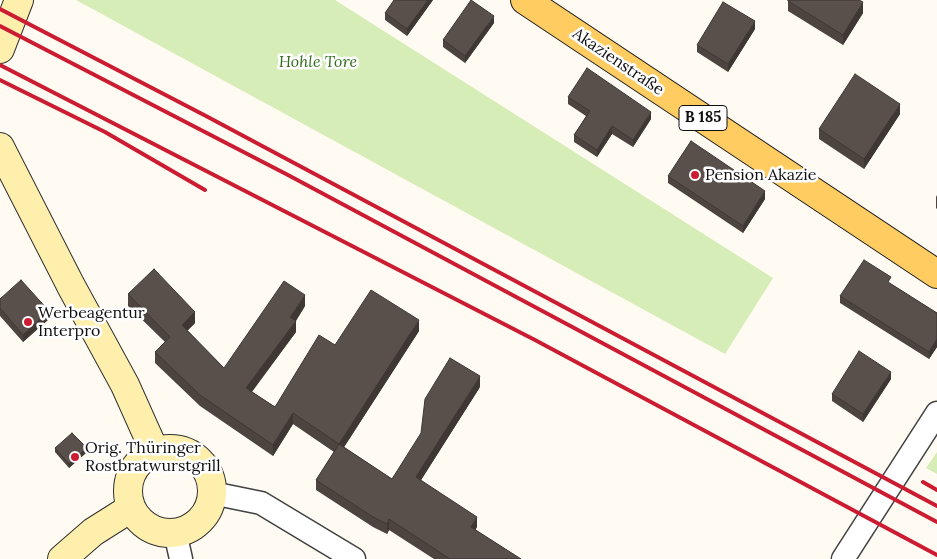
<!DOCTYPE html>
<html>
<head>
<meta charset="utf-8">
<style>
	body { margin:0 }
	canvas { display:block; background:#fffbf2 }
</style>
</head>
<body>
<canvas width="937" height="559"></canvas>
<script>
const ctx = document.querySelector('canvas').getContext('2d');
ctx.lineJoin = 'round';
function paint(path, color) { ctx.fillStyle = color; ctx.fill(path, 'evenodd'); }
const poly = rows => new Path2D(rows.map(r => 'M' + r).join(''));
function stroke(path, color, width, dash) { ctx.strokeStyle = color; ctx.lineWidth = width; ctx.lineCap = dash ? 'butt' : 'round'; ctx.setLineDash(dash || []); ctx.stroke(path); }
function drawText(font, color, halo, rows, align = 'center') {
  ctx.font = font + ' Lora,serif'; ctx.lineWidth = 5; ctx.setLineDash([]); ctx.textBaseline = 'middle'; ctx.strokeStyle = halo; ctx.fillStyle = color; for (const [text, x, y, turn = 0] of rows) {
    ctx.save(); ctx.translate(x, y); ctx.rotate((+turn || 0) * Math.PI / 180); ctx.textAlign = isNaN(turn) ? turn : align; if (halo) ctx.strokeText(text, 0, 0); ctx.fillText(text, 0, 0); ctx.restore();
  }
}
paint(poly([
	[76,0,335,0,773,278,725,354],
	[937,452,937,474,926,468]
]), '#d7edb7');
const street = poly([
	[212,493,261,503,354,559],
	[175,532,181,559],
	[843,559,937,413]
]);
const secondary = poly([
	[0,49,19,0],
	[0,147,71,286,125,385,155,452],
	'128 491a42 42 0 1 1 84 0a42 42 0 1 1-84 0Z',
	[62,559,93,532,131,508]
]);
const primary = poly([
	[525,0,937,274]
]);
stroke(street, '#424242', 25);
stroke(secondary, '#313131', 30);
stroke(primary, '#202020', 30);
stroke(street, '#fff', 22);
stroke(secondary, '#ffefad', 28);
stroke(primary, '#ffcc62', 28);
stroke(poly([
	[0,9,206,116,937,506],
	[0,26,288,175,937,522],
	[0,65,535,340,937,555],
	[0,80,105,132,205,190],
	[923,482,937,490]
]), '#cb1c32', 4);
paint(poly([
	[433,0,407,36,385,20,385,13],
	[788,1,863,13,843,45,788,11],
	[494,23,465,63,443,47,443,40],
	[755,29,728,72,697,52,697,45],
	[568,97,651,119,633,147,612,134,597,157,574,142,574,135,586,116,568,104],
	[900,114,864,169,819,139,819,129],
	[668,176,765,199,743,233,668,183],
	[937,195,937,209,936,208,936,197],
	[891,284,937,313,937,347,929,359,840,303,840,296],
	[128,294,195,323,187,331,224,368,305,306,296,321,296,332,252,392,275,407,335,345,419,331,344,447,392,479,480,387,421,480,477,527,475,530,521,559,434,559,389,530,387,534,373,527,316,490,316,480,334,452,293,424,273,456,200,406,155,363,155,352,165,342,128,306],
	[0,299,49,319,23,342,0,316],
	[891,379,863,422,832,401,832,394],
	[55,448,87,452,69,468,55,452]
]), '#4d4440');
paint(poly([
	[428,0,433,0,407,36,407,29],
	[863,2,863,13,843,45,843,35],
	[494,16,494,23,465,63,465,56],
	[755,21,755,29,728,72,728,64],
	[900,104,900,114,864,169,864,159],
	[651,112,651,119,633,147,633,140],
	[612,126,612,134,597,157,597,150],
	[765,191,765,199,743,233,743,226],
	[305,295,305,306,293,325,296,321,296,332,246,399,246,388,290,317],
	[49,311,49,319,23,342,23,335],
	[195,312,195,323,182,336,182,325],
	[419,320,419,331,339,455,339,444],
	[937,339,937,347,929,359,929,352],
	[891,372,891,379,863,422,863,414],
	[480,376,480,387,416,488,416,477],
	[293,413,293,424,273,456,273,445],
	[87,448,87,452,69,468,69,464],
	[477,517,477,527,471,538,471,527],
	[389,519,389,530,387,534,387,524]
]), '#3e3734');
const building = poly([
	[394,0,428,0,407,29,385,13,394,0],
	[471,0,494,16,465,56,443,40,471,0],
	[788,0,859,0,863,2,843,35,788,1,788,0],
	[723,2,755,21,728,64,697,45,723,2],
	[587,68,651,112,633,140,612,126,597,150,574,135,590,111,568,97,587,68],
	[855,74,900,104,864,159,819,129,855,74],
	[691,141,765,191,743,226,668,176,691,141],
	[864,260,891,277,888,282,937,313,937,339,929,352,840,296,864,260],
	[154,269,195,312,182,325,224,368,284,281,305,295,290,317,296,321,246,388,275,407,319,335,335,345,371,290,419,320,339,444,293,413,273,445,200,395,155,352,170,337,128,294,154,269],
	[21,280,49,311,23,335,0,308,0,299,21,280],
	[859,351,891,372,863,414,832,394,859,351],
	[450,358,480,376,416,477,477,517,471,527,521,559,450,559,389,519,387,524,373,517,316,480,339,444,392,479,421,433,425,399,450,358],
	[72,433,87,448,69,464,55,448,72,433]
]);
paint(building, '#594f4b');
stroke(building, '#3e3734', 1);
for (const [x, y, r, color] of [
	[695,175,5,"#cb1c32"],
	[28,322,5,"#cb1c32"],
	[75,457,5,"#cb1c32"]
]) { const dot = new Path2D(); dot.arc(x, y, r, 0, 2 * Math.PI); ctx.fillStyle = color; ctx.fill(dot); stroke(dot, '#fff', 2); }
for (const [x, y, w] of [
	[703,118,48]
]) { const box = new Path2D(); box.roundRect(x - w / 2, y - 12.5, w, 25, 4); ctx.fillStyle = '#fff'; ctx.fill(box); stroke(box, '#0f0f0f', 1); }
drawText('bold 15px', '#0f0f0f', null, [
	["B 185",703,118]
]);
drawText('italic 16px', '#316d1a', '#fff', [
	["Hohle Tore",318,62]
]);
drawText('16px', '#0f0f0f', '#fff', [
	["Akazienstraße",618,62,34]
]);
drawText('16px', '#0f0f0f', '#fff', [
	["Pension Akazie",705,175],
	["Werbeagentur",38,313],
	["Interpro",38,331],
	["Orig. Thüringer",85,448],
	["Rostbratwurstgrill",85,466]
], 'left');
</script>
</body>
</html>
